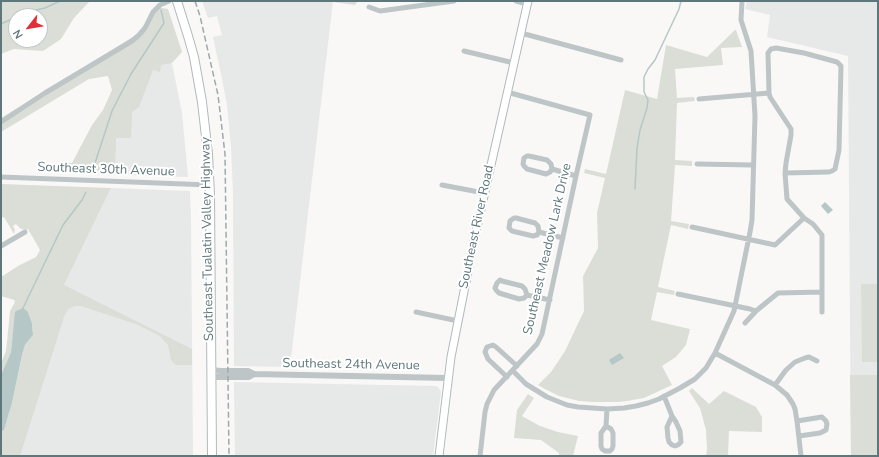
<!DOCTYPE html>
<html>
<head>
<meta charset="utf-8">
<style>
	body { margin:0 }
	#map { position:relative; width:879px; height:457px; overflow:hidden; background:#f9f8f7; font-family:"Nunito Sans",sans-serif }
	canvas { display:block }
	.frame { position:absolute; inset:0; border:2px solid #5f777b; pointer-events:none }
	.north { position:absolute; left:8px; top:8px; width:40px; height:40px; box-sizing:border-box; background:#fff; border:1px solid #bfc9ca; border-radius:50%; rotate:239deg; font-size:11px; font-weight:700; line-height:16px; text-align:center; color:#5f777b }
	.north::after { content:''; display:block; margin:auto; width:14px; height:18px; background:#e12e38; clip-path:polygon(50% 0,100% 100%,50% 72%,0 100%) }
</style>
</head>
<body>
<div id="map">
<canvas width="879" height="457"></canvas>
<div class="frame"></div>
<div class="north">N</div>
</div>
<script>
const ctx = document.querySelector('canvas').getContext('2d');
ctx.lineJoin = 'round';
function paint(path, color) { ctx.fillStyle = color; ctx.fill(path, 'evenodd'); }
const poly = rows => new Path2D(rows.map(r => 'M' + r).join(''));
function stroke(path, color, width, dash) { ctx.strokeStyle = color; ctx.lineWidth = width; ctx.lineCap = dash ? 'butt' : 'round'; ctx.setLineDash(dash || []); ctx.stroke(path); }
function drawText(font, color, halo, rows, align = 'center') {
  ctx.font = font + ' "Nunito Sans",sans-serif'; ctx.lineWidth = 4; ctx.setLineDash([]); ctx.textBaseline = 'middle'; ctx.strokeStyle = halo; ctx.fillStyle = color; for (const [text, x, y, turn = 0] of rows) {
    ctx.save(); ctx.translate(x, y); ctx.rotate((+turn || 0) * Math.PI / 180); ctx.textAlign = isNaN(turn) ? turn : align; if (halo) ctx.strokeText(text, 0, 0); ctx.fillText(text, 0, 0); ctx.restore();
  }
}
paint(poly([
	[202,1,333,1,290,367,234,366,233,192,231,147,227,105,222,79,213,37,222,35,217,16,208,18],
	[747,1,878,1,878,456,851,456,848,56,767,37,770,15,745,9],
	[169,49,175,78,182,113,188,177,88,174,136,75],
	[111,188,190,191,191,217,193,456,10,456,64,285],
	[234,382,436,386,439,388,441,392,433,456,235,456]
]), '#e7e8e8');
paint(poly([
	[1,1,90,1,74,18,61,39,43,51,14,49,1,54],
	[16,16,40,16,40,40,16,40],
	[333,1,358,1,355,5,333,2],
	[157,7,168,9,182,52,172,63,161,65,160,72,153,70,139,107,132,112,131,138,116,138,115,173,88,174,59,172,62,162,72,163,92,125,103,110,112,90,108,76,89,79,1,132,1,118,141,32],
	[735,30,736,30,742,47,721,48,723,65,675,69,677,98,694,97,695,101,677,103,675,160,692,161,692,166,675,165,671,221,689,224,688,229,671,225,658,287,675,291,674,295,657,292,651,320,690,329,686,345,676,357,662,366,672,385,644,398,627,401,618,402,594,402,579,401,559,396,545,389,538,385,551,372,565,351,584,311,583,276,598,248,597,213,605,178,584,173,585,169,606,174,625,90,657,99,666,45,707,57],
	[1,184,111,188,64,285,192,349,192,365,176,365,171,360,168,345,160,336,136,324,81,306,75,306,68,309,64,317,20,456,1,456,1,432,4,430,12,403,22,355,25,345,33,335,32,323,28,312,16,311,11,352,1,375,1,363,6,351,10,311,15,302,14,300,1,296,1,277,18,266,36,257,40,250,28,229,26,230,21,229,16,224,13,226,15,230,14,234,4,217,1,218],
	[861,284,878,284,878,362,862,362],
	[850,375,878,375,878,456,851,456],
	[692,388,709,404,724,391,756,407,762,417,762,432,729,431,728,456,706,456,707,449,706,430,700,408,689,391],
	[528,394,534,398,522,416,540,426,558,432,578,436,573,456,559,456,559,453,541,440,514,438,517,410]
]), '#dbded6');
paint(poly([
	[825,202,833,210,828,214,821,206],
	[23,308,28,312,32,323,33,335,25,345,22,355,12,403,4,430,1,432,1,375,11,352,15,312,16,311],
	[620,353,624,358,612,365,609,360]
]), '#b5c7c7');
stroke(poly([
	[18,16,26,12,45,8,60,1],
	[1,24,16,17],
	[95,163,112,111,131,74,164,23,161,10],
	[635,189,637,148,640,130,647,108,648,100,644,92,644,77,648,69,655,60,679,9,681,1],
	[23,309,23,308,63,225,82,200,86,192]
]), '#b5c7c7', 1.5);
const secondary = poly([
	[439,456,451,357,475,236,528,1]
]);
const primary = poly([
	[177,1,188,36,194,57,202,102,208,154,210,195,212,456]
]);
stroke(secondary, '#b0babc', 9);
stroke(primary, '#b1babb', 10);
stroke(poly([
	[516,1,527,4],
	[369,7,380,11,454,1],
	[521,33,621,60],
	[464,51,514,63],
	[699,99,769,93],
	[1,122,45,93,132,41,139,35,145,28,153,12,160,5,169,1],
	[697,164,753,165],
	[552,169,550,172,546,174,527,169,524,166,523,164,524,158,527,156,529,156,547,160,551,164,552,169,576,176],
	[1,177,210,185],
	[442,185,484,193],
	[692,227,775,245,804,218],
	[539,232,537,235,533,236,512,231,509,228,510,221,514,218,516,218,535,223,538,226,539,232,563,238],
	[1,246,25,232],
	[678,294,750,309,756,311,778,293,822,292,822,235,813,224,804,218,787,199,785,173,786,163,791,135,791,129,770,97,769,93,768,53,771,49,776,48,804,53,837,62,841,66,839,150,835,169,832,171,829,172,785,173],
	[527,295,524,298,519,299,499,293,496,290,495,288,497,283,500,280,502,281,522,286,525,289,527,295,550,300],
	[416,312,458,321],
	[822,312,822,292],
	[745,323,756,311],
	[715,353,775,385,787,395,793,404,795,409,797,421,801,456],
	[513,371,526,384,547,397,567,405,578,407,607,409,624,408,636,406,648,403,659,399,680,388,695,379,706,368,715,353,734,311,750,232,752,220,755,116,751,51,741,20,742,1],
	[507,377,488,359,485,352,487,347,493,345,496,347,517,366],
	[775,385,786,370,795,362,805,358,809,357,817,361],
	[664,396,672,416,676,422,680,431,681,442,678,445,675,446,672,445,669,442,668,438,667,427,672,416],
	[797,421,822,417,826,421,827,424,826,430,820,433,799,436],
	[606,426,601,433,601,446,602,449,605,451,610,451,612,449,613,446,613,433,611,429,606,426,607,409],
	[480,456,485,412,487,404,494,390,537,344,542,334,576,176,590,115,507,92]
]), '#bdc5c7', 5);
stroke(poly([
	[211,370,221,371,248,371,254,374,448,378],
	[212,377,249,377,254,374]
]), '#bdc5c7', 6);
stroke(secondary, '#fff', 7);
stroke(primary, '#fff', 8);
stroke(poly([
	[195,1,200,16,218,95,225,154,229,456]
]), '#9da9ac', 1.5, [6, 3]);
drawText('13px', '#5f777b', '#fff', [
	["Southeast 30th Avenue",106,170,2],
	["Southeast River Road",477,227,-78],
	["Southeast Tualatin Valley Highway",208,239,-91],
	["Southeast Meadow Lark Drive",548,249,-77],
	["Southeast 24th Avenue",351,365,1]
]);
</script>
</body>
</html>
